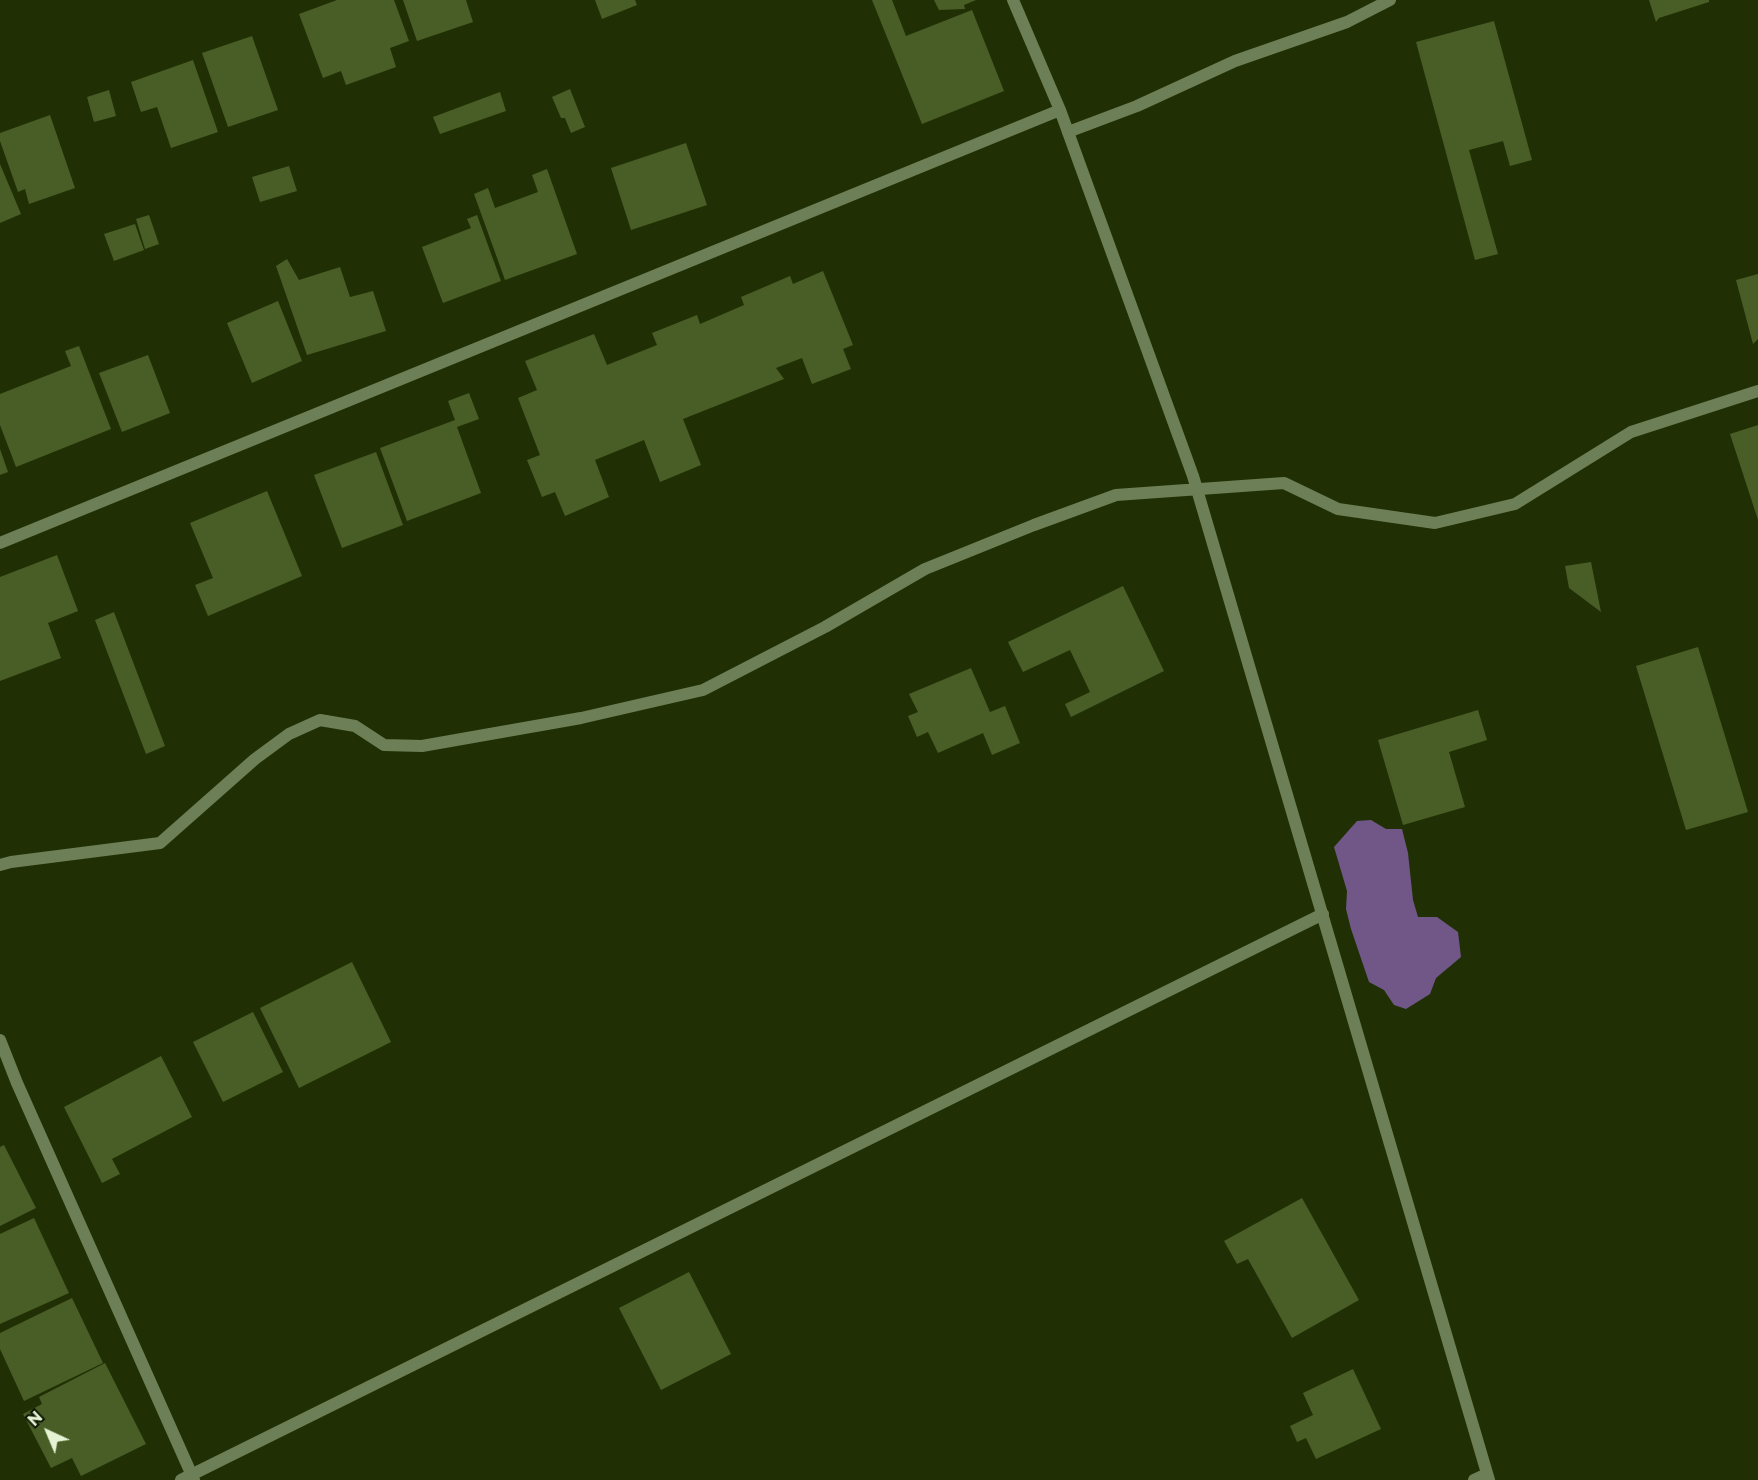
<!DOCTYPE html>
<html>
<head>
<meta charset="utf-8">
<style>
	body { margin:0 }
	#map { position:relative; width:1758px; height:1480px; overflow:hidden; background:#213004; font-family:Montserrat,sans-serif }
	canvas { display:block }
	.north { position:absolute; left:18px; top:1402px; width:60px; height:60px; -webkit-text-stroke:4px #0d1602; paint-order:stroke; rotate:316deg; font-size:16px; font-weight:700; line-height:24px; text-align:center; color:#e5f3d4 }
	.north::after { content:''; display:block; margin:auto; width:21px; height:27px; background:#e5f3d4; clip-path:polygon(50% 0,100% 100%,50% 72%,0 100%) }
</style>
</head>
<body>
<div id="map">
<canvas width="1758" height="1480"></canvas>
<div class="north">N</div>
</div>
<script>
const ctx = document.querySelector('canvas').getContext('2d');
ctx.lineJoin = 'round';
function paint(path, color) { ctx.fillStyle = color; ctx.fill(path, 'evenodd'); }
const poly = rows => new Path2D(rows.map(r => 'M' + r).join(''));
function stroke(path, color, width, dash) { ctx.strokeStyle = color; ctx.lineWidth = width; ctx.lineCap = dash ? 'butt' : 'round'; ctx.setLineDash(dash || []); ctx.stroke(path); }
paint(poly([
	[1371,820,1386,829,1402,829,1408,853,1413,900,1418,917,1437,917,1458,932,1461,957,1436,978,1430,994,1406,1009,1394,1005,1384,990,1369,982,1351,929,1346,909,1347,891,1334,847,1357,821]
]), '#705787');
paint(poly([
	[337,0,394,0,409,41,390,48,396,67,346,85,341,71,323,78,299,14],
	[403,0,466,0,473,22,417,41],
	[595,0,635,0,637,5,602,19],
	[872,0,892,0,906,36,972,10,1004,91,922,124],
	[934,0,976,0,964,5,965,9,939,10],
	[1649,0,1709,0,1709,2,1659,18,1656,22],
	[1494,21,1532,160,1510,166,1503,141,1469,150,1498,254,1475,260,1416,42],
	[252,36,278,110,228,127,202,53],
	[193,60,218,132,171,148,157,107,141,112,131,82],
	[570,89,585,127,571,133,565,118,561,118,552,97],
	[109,90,116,116,94,122,87,97],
	[500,92,506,111,440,134,433,117],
	[50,115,75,188,29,204,25,189,18,192,0,141,0,133],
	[686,143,707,205,631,230,611,168],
	[0,164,21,214,0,223],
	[289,166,297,191,260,202,252,177],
	[547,169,577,254,505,280,474,194,488,188,495,208,538,192,532,175],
	[149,215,159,244,145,249,136,219],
	[477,215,501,281,443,303,422,247,471,228,467,219],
	[135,224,144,250,114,261,104,234],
	[287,259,299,280,340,267,350,297,373,291,386,331,307,355,276,266],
	[823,271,853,345,843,349,851,369,812,384,802,358,776,368,784,379,683,419,701,465,660,482,644,440,595,460,609,497,565,516,555,492,542,497,527,460,540,455,518,398,537,390,525,361,594,334,607,365,657,345,652,333,697,315,700,324,744,305,741,297,790,276,793,284],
	[1758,274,1758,339,1753,344,1736,280],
	[278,301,302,361,252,383,227,323],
	[79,346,111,429,16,467,0,425,0,394,71,366,65,351],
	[148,355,170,413,122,432,99,373],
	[469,393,479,419,457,427,481,493,407,521,380,448,455,420,448,401],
	[1758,425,1758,520,1730,434],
	[0,449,8,472,0,475],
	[376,452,403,525,342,548,314,475],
	[267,491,302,576,208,616,195,585,213,578,190,523],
	[57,555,78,611,48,623,61,658,0,681,0,577],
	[1591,562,1601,612,1569,588,1565,566],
	[1123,586,1164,671,1071,717,1065,704,1090,692,1070,650,1023,672,1008,642],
	[114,612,165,746,146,754,95,620],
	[1698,647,1748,812,1686,830,1636,666],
	[971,668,990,712,1005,706,1020,743,992,755,983,733,938,753,928,732,917,737,908,716,918,712,909,694],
	[1478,710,1487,740,1449,752,1465,807,1403,825,1378,740],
	[352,962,391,1042,299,1088,260,1008],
	[253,1012,283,1072,223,1102,193,1042],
	[161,1056,192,1117,112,1159,120,1174,102,1183,64,1107],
	[4,1145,36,1208,0,1226,0,1147],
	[1302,1198,1359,1300,1292,1338,1248,1259,1237,1264,1224,1241],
	[34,1218,69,1293,0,1324,0,1234],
	[689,1272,731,1354,661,1390,619,1308],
	[72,1298,103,1363,24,1401,0,1349,0,1333],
	[105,1363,146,1444,81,1476,72,1458,51,1468,23,1414,42,1404,39,1397],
	[1353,1369,1381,1429,1316,1459,1306,1438,1297,1442,1290,1426,1313,1415,1303,1393]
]), '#485e26');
stroke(poly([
	[1068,132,1137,106,1235,61,1347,22,1390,0]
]), '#6d7f56', 12);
stroke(poly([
	[1013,0,1060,110,1193,476,1489,1480],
	[0,543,1060,110],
	[0,865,11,862,160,843,255,759,289,734,320,720,355,726,384,745,422,746,581,718,703,690,825,627,925,569,1034,525,1116,495,1284,483,1338,509,1435,523,1515,504,1631,432,1758,391],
	[0,1040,17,1083,194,1480],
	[181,1480,1323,914],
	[1474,1480,1487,1474]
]), '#6d7f56', 12);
</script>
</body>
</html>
